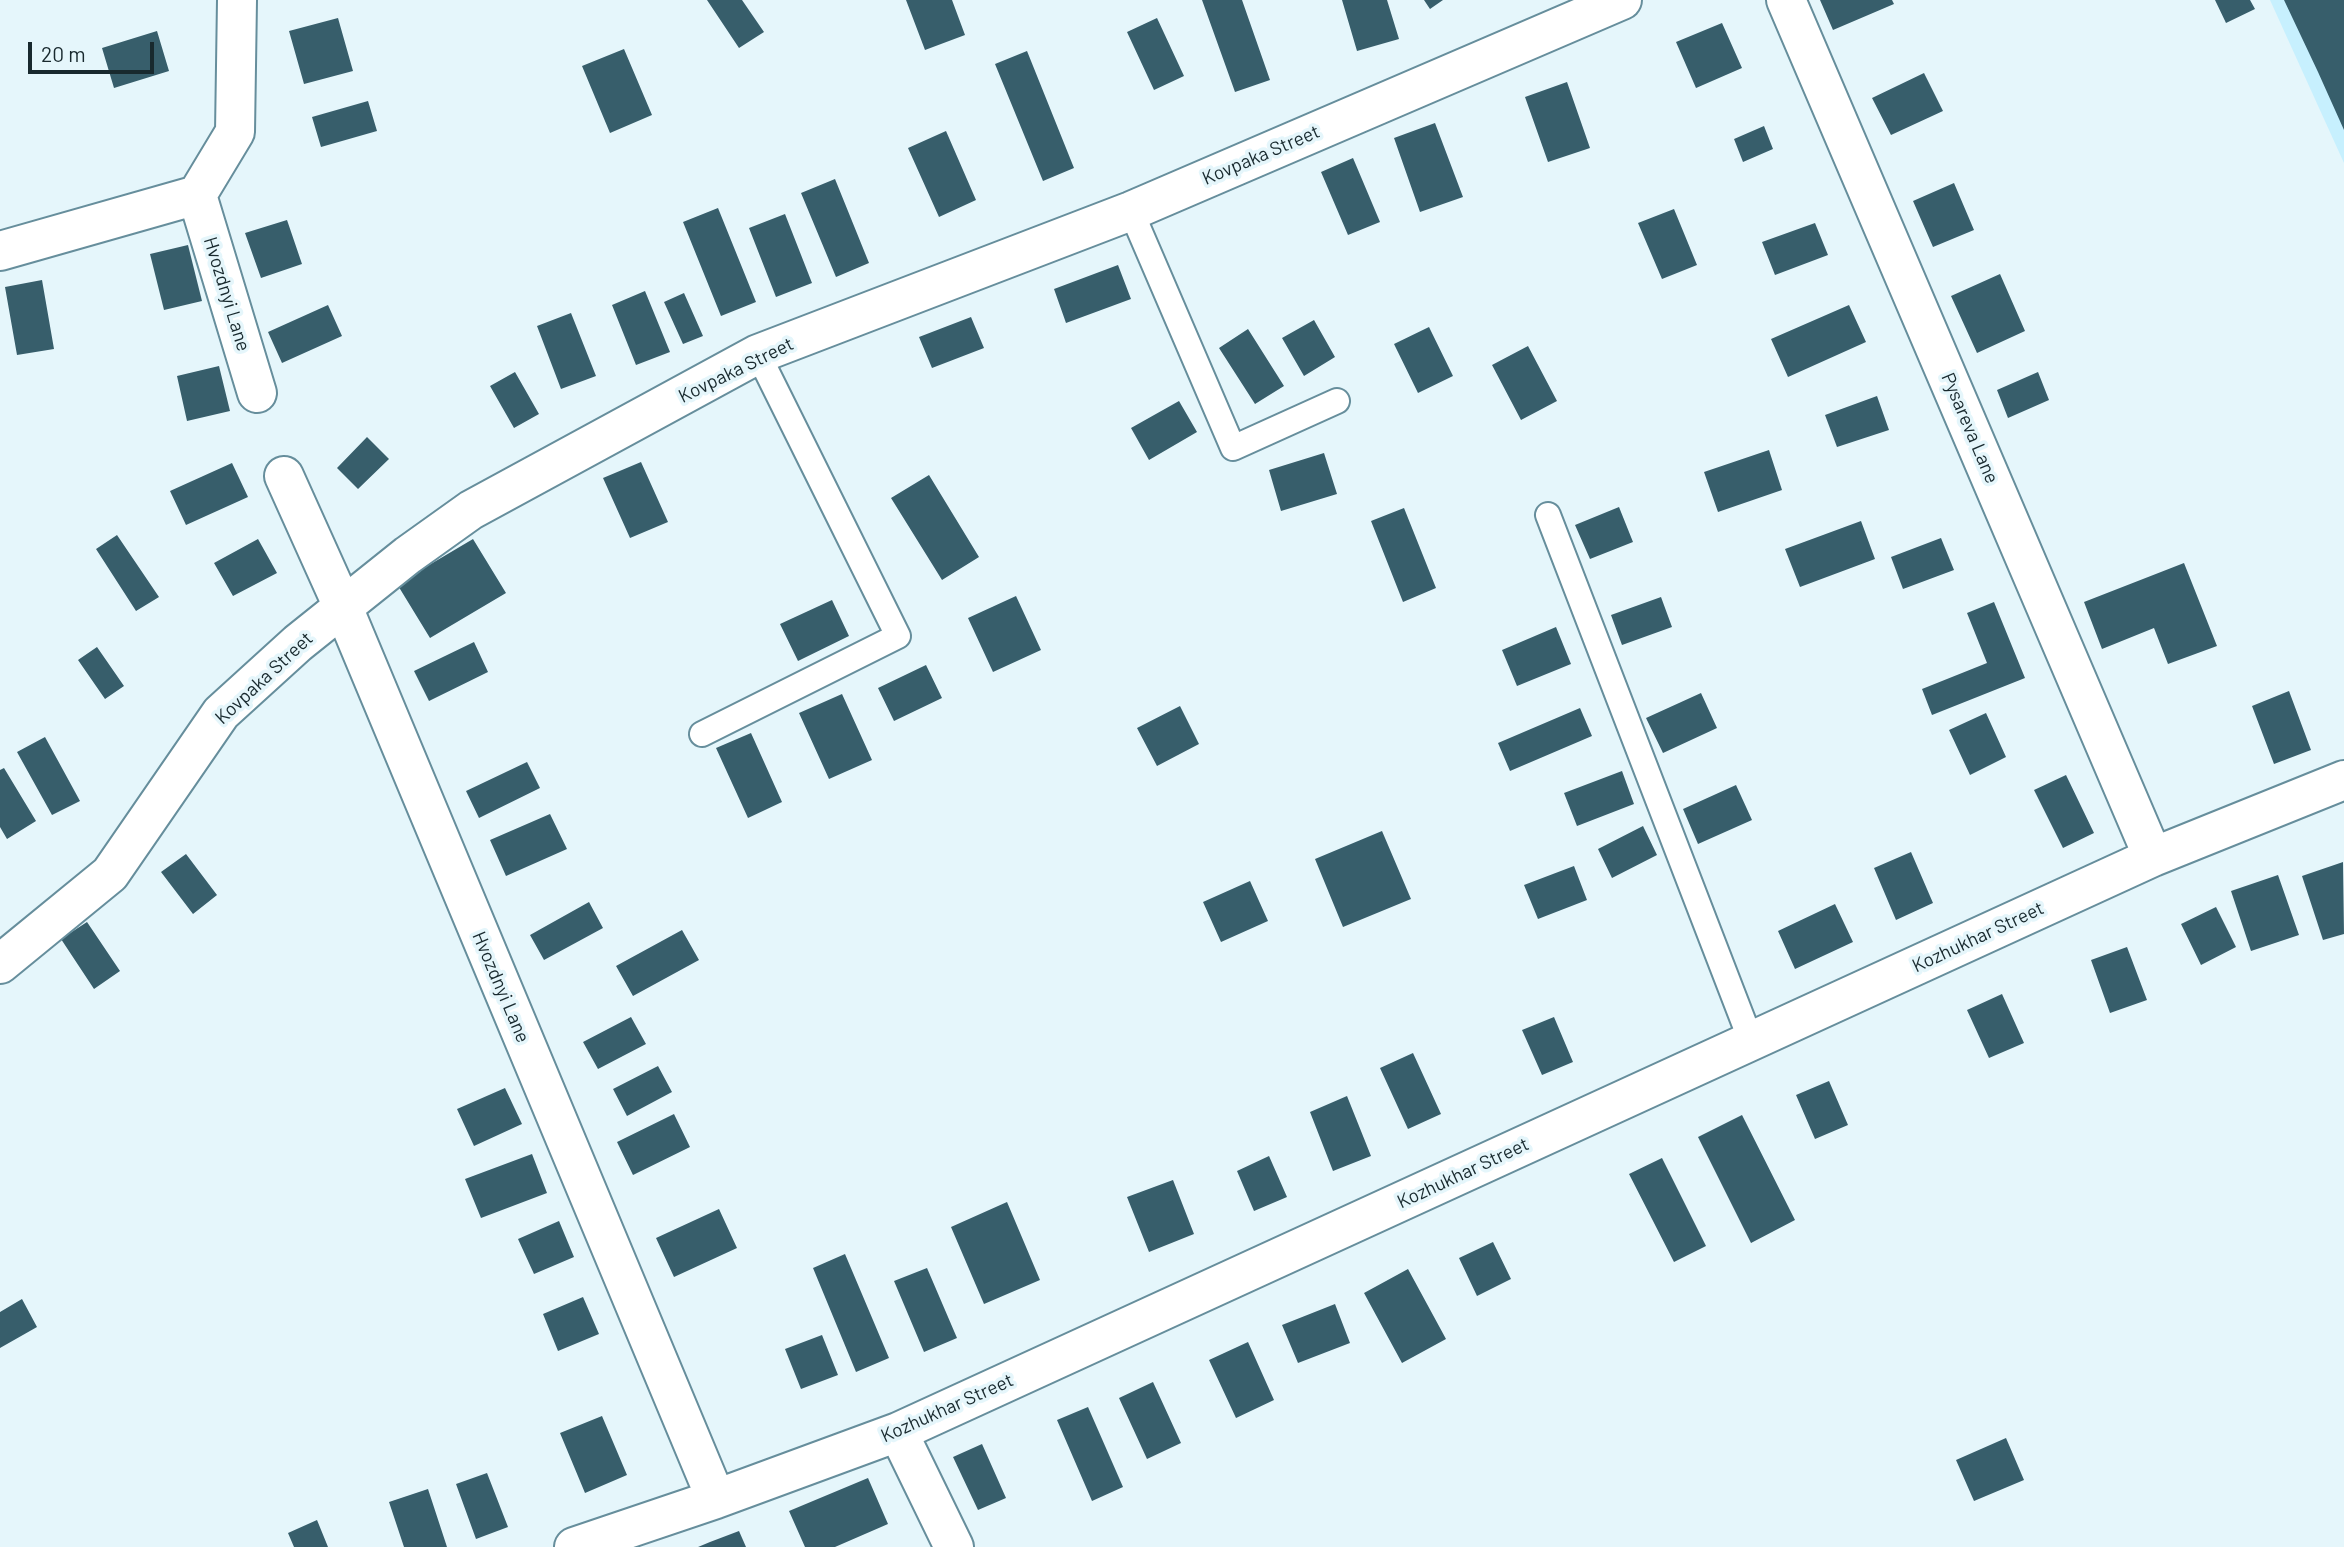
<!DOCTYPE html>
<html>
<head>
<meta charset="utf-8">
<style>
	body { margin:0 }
	#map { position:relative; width:2344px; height:1547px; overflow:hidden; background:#e5f6fb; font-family:Barlow,sans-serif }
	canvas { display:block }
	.scale { position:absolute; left:28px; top:42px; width:126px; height:32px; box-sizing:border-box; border:4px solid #18292e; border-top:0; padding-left:9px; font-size:21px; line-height:24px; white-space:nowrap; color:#18292e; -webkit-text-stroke:5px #e5f6fb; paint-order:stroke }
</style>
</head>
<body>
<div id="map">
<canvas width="2344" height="1547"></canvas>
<div class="scale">20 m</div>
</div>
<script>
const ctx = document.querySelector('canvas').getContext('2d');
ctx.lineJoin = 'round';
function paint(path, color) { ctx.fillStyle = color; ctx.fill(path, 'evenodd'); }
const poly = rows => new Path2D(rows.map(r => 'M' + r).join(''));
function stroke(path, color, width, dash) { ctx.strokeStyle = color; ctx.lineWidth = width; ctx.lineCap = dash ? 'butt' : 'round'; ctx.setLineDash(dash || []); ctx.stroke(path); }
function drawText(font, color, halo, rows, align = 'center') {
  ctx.font = font + ' Barlow,sans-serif'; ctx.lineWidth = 7; ctx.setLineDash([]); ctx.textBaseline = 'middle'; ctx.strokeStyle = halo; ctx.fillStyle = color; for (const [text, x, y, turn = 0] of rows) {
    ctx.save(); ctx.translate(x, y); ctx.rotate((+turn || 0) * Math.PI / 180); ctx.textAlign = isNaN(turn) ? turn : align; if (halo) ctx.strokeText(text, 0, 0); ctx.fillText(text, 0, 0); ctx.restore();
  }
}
paint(poly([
	[2270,0,2344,0,2344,163]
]), '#c7f0fe');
paint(poly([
	[707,0,742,0,764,32,739,48],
	[906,0,952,0,965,35,925,50],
	[1202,0,1242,0,1270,80,1235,92],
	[1342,0,1387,0,1399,39,1357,51],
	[1424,0,1443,0,1430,9],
	[1820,0,1892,0,1894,4,1833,30],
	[2215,0,2250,0,2255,9,2226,23],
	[2284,0,2344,0,2344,130,2318,72],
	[338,18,353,71,304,84,289,31],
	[1157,18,1184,76,1154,90,1127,32],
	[1722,23,1742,68,1696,88,1676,42],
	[157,31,169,71,114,88,102,48],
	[624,49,652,115,610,133,582,66],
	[1027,51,1074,168,1043,181,995,64],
	[1924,73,1943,111,1891,135,1872,98],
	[1567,82,1590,148,1548,162,1525,97],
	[368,101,377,131,321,147,312,117],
	[1435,123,1463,197,1420,212,1394,138],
	[1764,126,1773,149,1743,162,1734,139],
	[946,131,976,200,939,217,908,148],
	[1353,158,1380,222,1348,235,1321,172],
	[835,179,869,263,836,277,801,193],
	[1954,183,1974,230,1933,247,1913,201],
	[718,208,756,302,721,316,683,222],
	[1674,209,1697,265,1662,279,1638,223],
	[785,214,812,283,776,297,749,228],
	[287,220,302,264,261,278,245,233],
	[1815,223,1828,255,1775,275,1762,242],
	[188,245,202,301,164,310,150,254],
	[1118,265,1131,299,1066,323,1054,289],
	[2000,274,2025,331,1977,353,1951,296],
	[42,280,54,349,17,355,5,287],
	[645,291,670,352,636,365,612,305],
	[684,293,703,336,683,344,664,302],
	[328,305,342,336,282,363,268,332],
	[1849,305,1866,342,1788,377,1771,339],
	[571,313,596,376,561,389,537,326],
	[971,317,984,348,932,368,919,337],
	[1314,320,1335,357,1304,376,1282,338],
	[1429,327,1453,376,1418,393,1394,344],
	[1248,329,1284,386,1255,404,1219,348],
	[1528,346,1557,401,1521,420,1492,365],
	[219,366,230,411,187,421,177,376],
	[515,372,539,414,514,428,490,386],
	[2038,372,2049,400,2008,418,1997,390],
	[1877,396,1889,430,1837,447,1825,415],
	[1179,401,1197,432,1149,460,1131,428],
	[367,437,389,459,358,489,337,468],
	[1769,450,1782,490,1718,512,1704,472],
	[1324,453,1337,494,1281,511,1269,470],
	[641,462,668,522,630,538,603,478],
	[232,463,248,497,186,525,170,491],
	[929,475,979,557,942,580,891,498],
	[1619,507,1633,542,1590,559,1575,525],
	[1404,508,1436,588,1403,602,1371,521],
	[1861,521,1875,559,1800,587,1785,549],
	[117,535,159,597,136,611,96,549],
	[1941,538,1954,570,1903,589,1891,557],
	[258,539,277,573,233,596,214,563],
	[473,539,506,593,430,638,397,584],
	[2184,563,2217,646,2168,664,2154,628,2102,649,2084,602],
	[1016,596,1041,650,993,672,968,618],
	[1661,597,1672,627,1622,645,1611,615],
	[832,600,849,636,798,661,780,624],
	[1994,602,2025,678,1932,715,1922,689,1987,663,1967,613],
	[1556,627,1571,664,1517,686,1502,650],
	[474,642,488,672,429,701,414,671],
	[97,647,124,686,105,699,78,660],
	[926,665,942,698,894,721,878,688],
	[2289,691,2311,750,2274,764,2252,706],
	[1701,693,1717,728,1663,753,1646,718],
	[842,694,872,760,829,779,799,713],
	[1180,706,1199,744,1157,766,1137,728],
	[1580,708,1592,736,1510,771,1498,743],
	[1986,713,2006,757,1970,775,1949,730],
	[751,733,782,802,748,818,716,748],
	[45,737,80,801,52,815,17,752],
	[527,762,540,788,479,818,466,791],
	[4,768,36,821,7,839,0,827,0,770],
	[1622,771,1634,804,1577,826,1564,793],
	[2066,775,2094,833,2063,848,2034,790],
	[1736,785,1752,820,1698,844,1683,809],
	[550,814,567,849,506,876,490,840],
	[1643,826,1657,855,1612,878,1598,849],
	[1382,831,1411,899,1343,927,1315,859],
	[1911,852,1933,903,1896,920,1874,868],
	[186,854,217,895,193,914,161,872],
	[2343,862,2344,934,2323,940,2302,876],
	[1574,866,1587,900,1538,919,1524,885],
	[2278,875,2299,935,2251,951,2231,891],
	[1250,881,1268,921,1221,942,1203,902],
	[589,902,603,928,544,960,530,935],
	[1835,904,1853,942,1795,969,1778,931],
	[2216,907,2236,947,2201,965,2181,924],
	[87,922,120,971,94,989,61,939],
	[682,930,699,960,633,996,616,966],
	[2127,947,2147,1000,2110,1013,2091,960],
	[2002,994,2024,1043,1989,1058,1967,1010],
	[631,1017,646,1044,598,1069,583,1042],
	[1554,1017,1573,1062,1542,1075,1522,1030],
	[1413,1053,1441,1114,1408,1129,1380,1068],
	[658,1066,672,1092,627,1116,613,1089],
	[1829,1081,1848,1125,1815,1139,1796,1095],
	[505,1088,522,1124,474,1146,457,1109],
	[1347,1096,1371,1156,1333,1171,1310,1112],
	[674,1114,690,1147,633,1175,617,1142],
	[1742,1115,1795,1220,1751,1243,1698,1137],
	[532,1154,547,1193,481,1218,465,1179],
	[1269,1156,1287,1197,1254,1211,1237,1171],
	[1662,1158,1706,1246,1674,1262,1629,1174],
	[1173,1180,1194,1234,1149,1252,1127,1197],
	[1007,1202,1040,1280,984,1304,951,1227],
	[719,1209,737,1248,674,1277,656,1238],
	[559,1221,574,1257,534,1274,518,1239],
	[1493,1242,1511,1279,1477,1296,1459,1258],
	[845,1254,889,1358,856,1372,813,1268],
	[927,1268,957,1338,924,1352,894,1281],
	[1408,1269,1446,1339,1402,1363,1364,1293],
	[583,1297,599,1334,558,1351,543,1314],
	[22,1299,37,1327,0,1348,0,1312],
	[1335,1304,1350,1343,1298,1363,1282,1325],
	[822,1335,838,1375,801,1389,785,1349],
	[1248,1342,1274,1400,1236,1418,1209,1360],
	[1153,1382,1181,1443,1147,1459,1119,1398],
	[1088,1407,1123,1487,1092,1501,1057,1420],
	[602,1416,627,1475,585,1493,560,1433],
	[2006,1438,2024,1480,1974,1501,1956,1460],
	[982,1444,1006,1498,978,1510,953,1457],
	[487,1473,508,1527,476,1539,456,1484],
	[868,1478,888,1524,835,1547,805,1547,789,1511],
	[428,1489,447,1547,404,1547,389,1502],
	[317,1520,328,1547,294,1547,288,1533],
	[739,1531,746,1547,698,1547,710,1542]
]), '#375e6b');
const service = poly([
	[1131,211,1233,448,1337,401],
	[1548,515,1751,1041],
	[702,734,898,636,758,354]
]);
const minor = poly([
	[237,0,235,132,197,195,257,393],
	[1786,0,2153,857],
	[0,251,197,195],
	[284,476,343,607,716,1499],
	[0,964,110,874,221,713,298,643,408,555,471,510,758,354,1131,211,1622,0],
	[898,1432,954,1547],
	[574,1547,716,1499,898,1432,2153,857,2344,780]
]);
stroke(service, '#668e9c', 28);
stroke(minor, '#668e9c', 42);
stroke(service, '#fff', 24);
stroke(minor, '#fff', 38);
drawText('19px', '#18292e', '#e5f6fb', [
	["Kovpaka Street",1261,155,-23],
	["Hvozdnyi Lane",227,294,73],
	["Kovpaka Street",736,370,-26],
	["Pysareva Lane",1970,428,67],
	["Kovpaka Street",264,678,-43],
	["Kozhukhar Street",1978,937,-25],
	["Hvozdnyi Lane",501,987,67],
	["Kozhukhar Street",1463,1173,-25],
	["Kozhukhar Street",947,1408,-24]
]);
</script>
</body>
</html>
